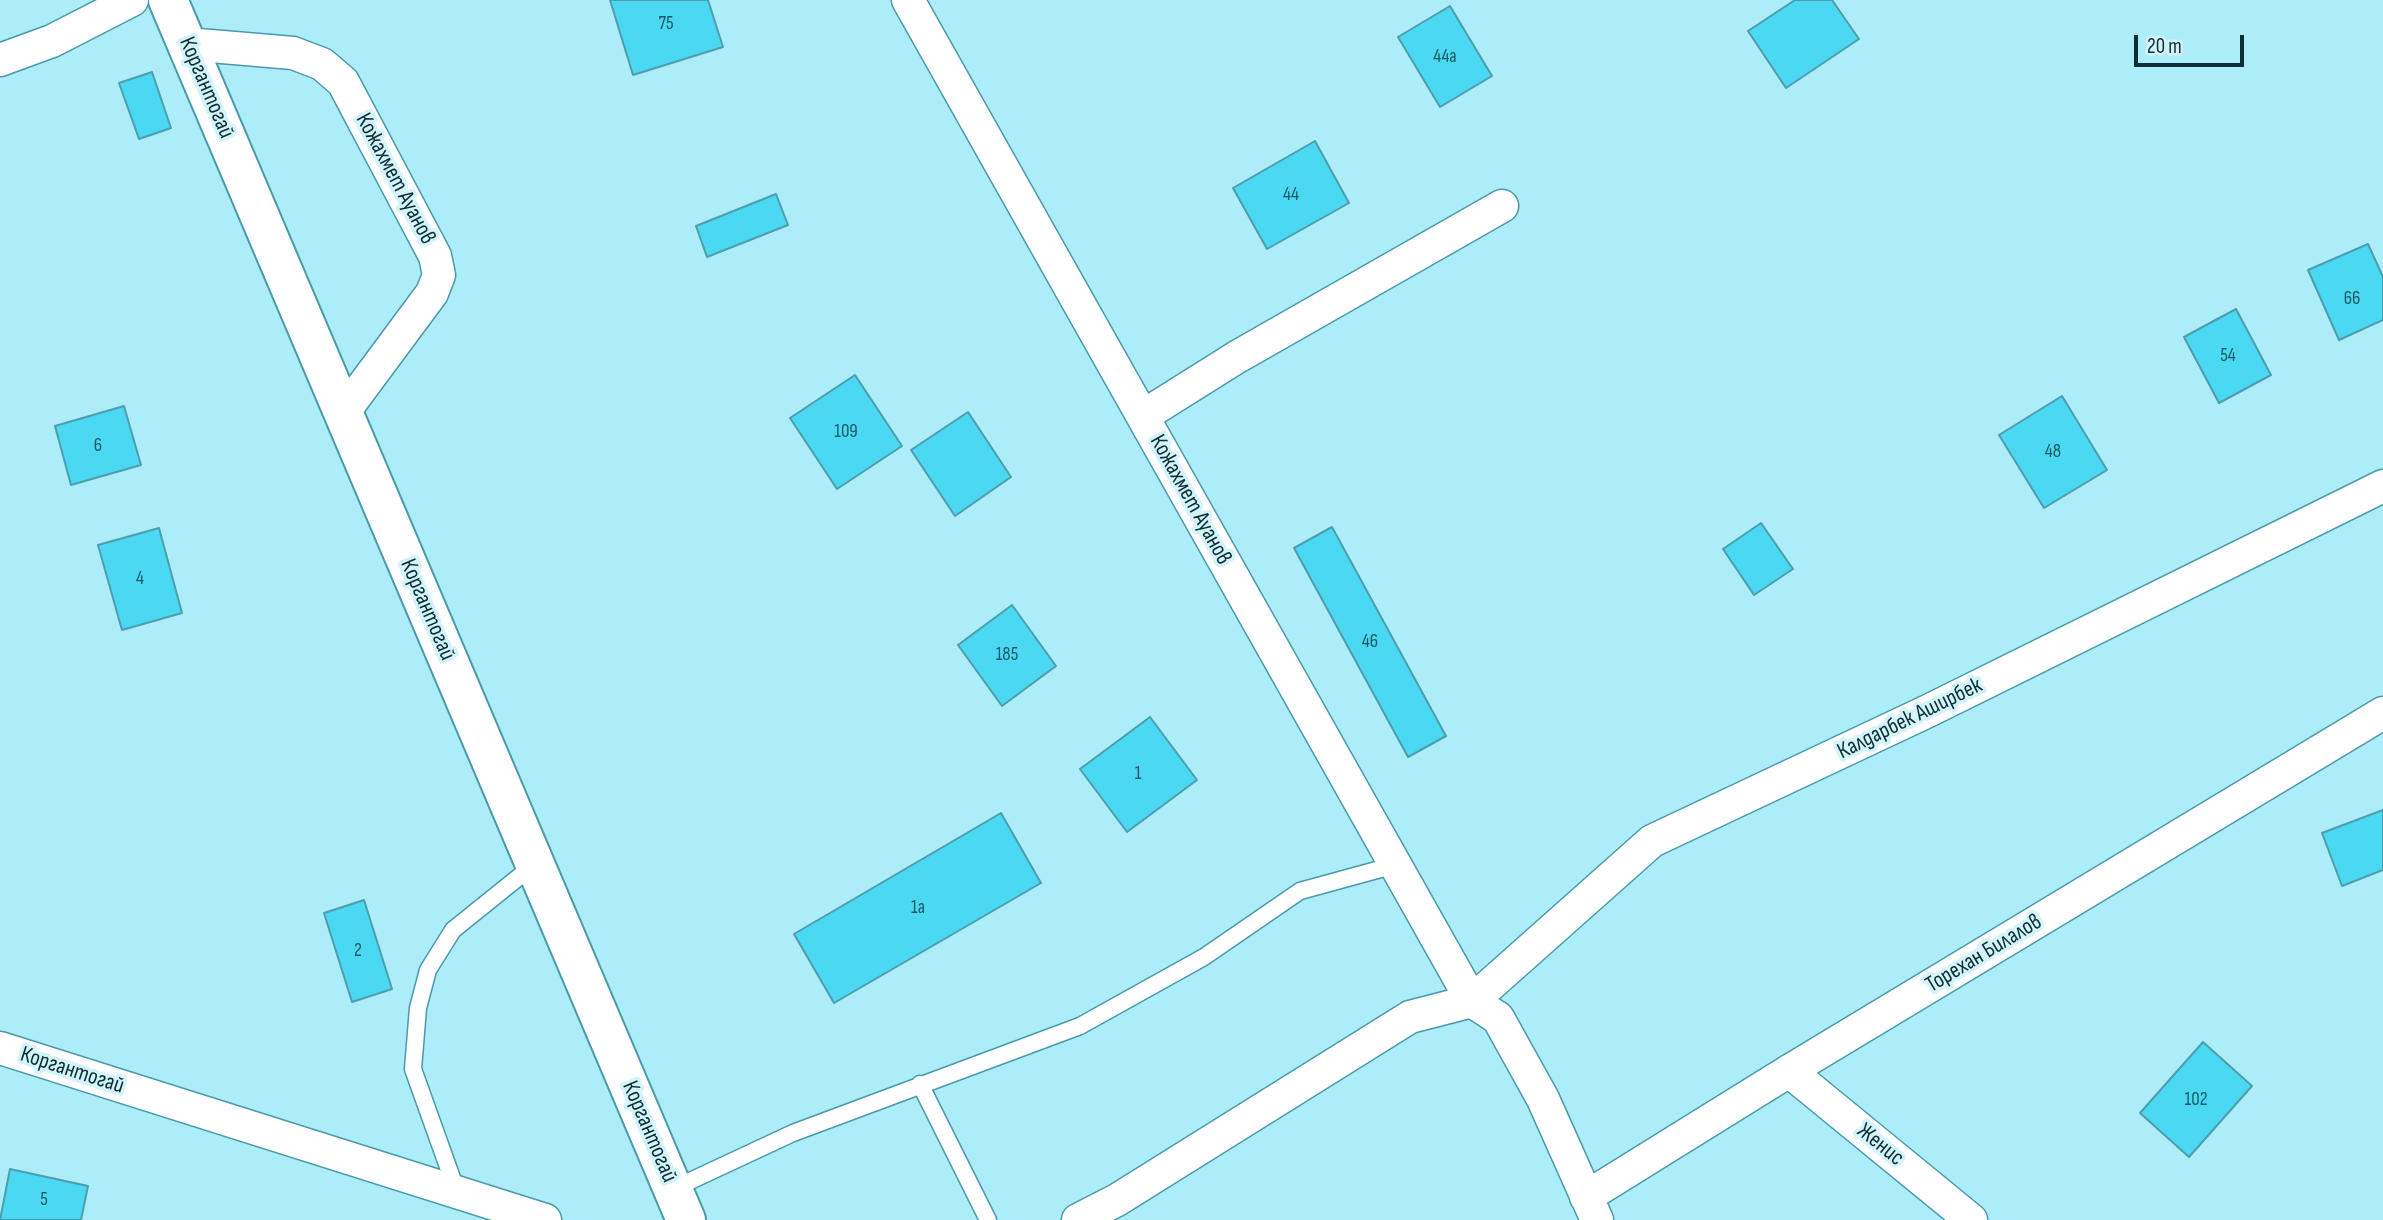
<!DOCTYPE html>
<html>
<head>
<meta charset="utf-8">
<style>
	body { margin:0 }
	#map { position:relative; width:2383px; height:1220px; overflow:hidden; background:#adecf9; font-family:"Sofia Sans Condensed",sans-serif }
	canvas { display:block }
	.scale { position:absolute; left:2134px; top:35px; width:110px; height:32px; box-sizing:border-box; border:4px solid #0c2f36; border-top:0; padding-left:9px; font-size:21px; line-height:24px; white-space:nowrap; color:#0c2f36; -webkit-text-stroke:5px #d5f3fa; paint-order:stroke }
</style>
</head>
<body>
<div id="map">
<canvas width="2383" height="1220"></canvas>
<div class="scale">20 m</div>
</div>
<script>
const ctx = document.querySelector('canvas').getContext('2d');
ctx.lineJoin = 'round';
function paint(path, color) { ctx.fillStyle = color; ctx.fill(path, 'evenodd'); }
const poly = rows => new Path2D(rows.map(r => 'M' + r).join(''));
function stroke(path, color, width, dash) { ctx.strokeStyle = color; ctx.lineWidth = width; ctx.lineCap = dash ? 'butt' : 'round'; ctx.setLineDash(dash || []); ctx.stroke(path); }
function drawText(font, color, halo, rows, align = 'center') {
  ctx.font = font + ' "Sofia Sans Condensed",sans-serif'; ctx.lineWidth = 7; ctx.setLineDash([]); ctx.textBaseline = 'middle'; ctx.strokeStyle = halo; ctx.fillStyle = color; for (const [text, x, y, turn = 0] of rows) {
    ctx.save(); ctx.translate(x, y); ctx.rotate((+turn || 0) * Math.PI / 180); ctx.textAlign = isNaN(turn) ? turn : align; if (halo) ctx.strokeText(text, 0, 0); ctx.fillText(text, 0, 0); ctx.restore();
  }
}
const building = poly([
	[610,0,708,0,723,47,633,75,610,0],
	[1795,0,1832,0,1859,39,1786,88,1748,31,1795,0],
	[1450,6,1492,76,1440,107,1398,37,1450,6],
	[152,72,171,128,139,139,119,83,152,72],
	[1315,141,1349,203,1267,249,1233,188,1315,141],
	[776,194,788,225,707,257,696,226,776,194],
	[2368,244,2383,277,2383,320,2339,340,2308,270,2368,244],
	[2236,309,2271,375,2219,403,2184,337,2236,309],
	[855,375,902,446,837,489,790,418,855,375],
	[2062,396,2107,470,2044,508,1999,435,2062,396],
	[124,406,141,465,71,485,55,426,124,406],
	[968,412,1011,477,955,516,911,450,968,412],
	[1761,523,1793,569,1754,595,1723,549,1761,523],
	[1332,527,1446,736,1408,757,1294,548,1332,527],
	[159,528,182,613,122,630,98,545,159,528],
	[1012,605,1056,666,1002,706,958,645,1012,605],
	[1150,717,1197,780,1127,832,1080,769,1150,717],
	[2383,810,2383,870,2342,886,2322,833,2383,810],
	[1001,813,1041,883,834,1003,794,934,1001,813],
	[364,900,392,989,352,1002,324,913,364,900],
	[2203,1042,2252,1086,2189,1157,2140,1113,2203,1042],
	[10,1169,88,1186,81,1220,0,1220,10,1169]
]);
paint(building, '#4ad8f2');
stroke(building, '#4d9eae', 2);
const lane = poly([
	[920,1084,988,1220],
	[673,1189,793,1133,1080,1026,1204,957,1300,891,1395,865],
	[457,1192,413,1069,418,1008,428,970,453,930,535,864]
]);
const street = poly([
	[908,0,1472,1001,1652,841,1928,711,2383,486],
	[187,44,293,53,322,64,343,82,435,256,439,275,432,293,343,413],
	[0,60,52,41,132,0],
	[1143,416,1237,357,1502,206],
	[0,1048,545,1220],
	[1789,1071,1971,1220],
	[1586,1197,1789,1071,2383,713],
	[1078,1220,1117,1200,1410,1017,1472,1001,1498,1018,1543,1099,1597,1220]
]);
const secondary = poly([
	[168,0,686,1220]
]);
stroke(lane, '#499aaa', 19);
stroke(street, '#499aaa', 35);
stroke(secondary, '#499aaa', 42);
stroke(lane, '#fff', 16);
stroke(street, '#fff', 32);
stroke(secondary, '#fff', 38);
drawText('19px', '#1c5965', null, [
	["75",666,24],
	["44а",1445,57],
	["44",1291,195],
	["66",2352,299],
	["54",2228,356],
	["109",846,432],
	["6",98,446],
	["48",2053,452],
	["4",140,579],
	["46",1370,642],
	["185",1007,655],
	["1",1138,774],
	["1а",918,908],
	["2",358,951],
	["102",2196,1100],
	["5",44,1200]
]);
drawText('23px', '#0c2f36', '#d5f3fa', [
	["Коргантогай",206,88,67],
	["Кожахмет Ауанов",395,179,62],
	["Кожахмет Ауанов",1190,500,61],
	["Коргантогай",427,610,67],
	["Калдарбек Аширбек",1910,719,-26],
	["Торехан Билалов",1984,954,-31],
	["Коргантогай",72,1071,18],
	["Коргантогай",649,1132,67],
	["Женис",1880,1145,39]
]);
</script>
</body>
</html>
